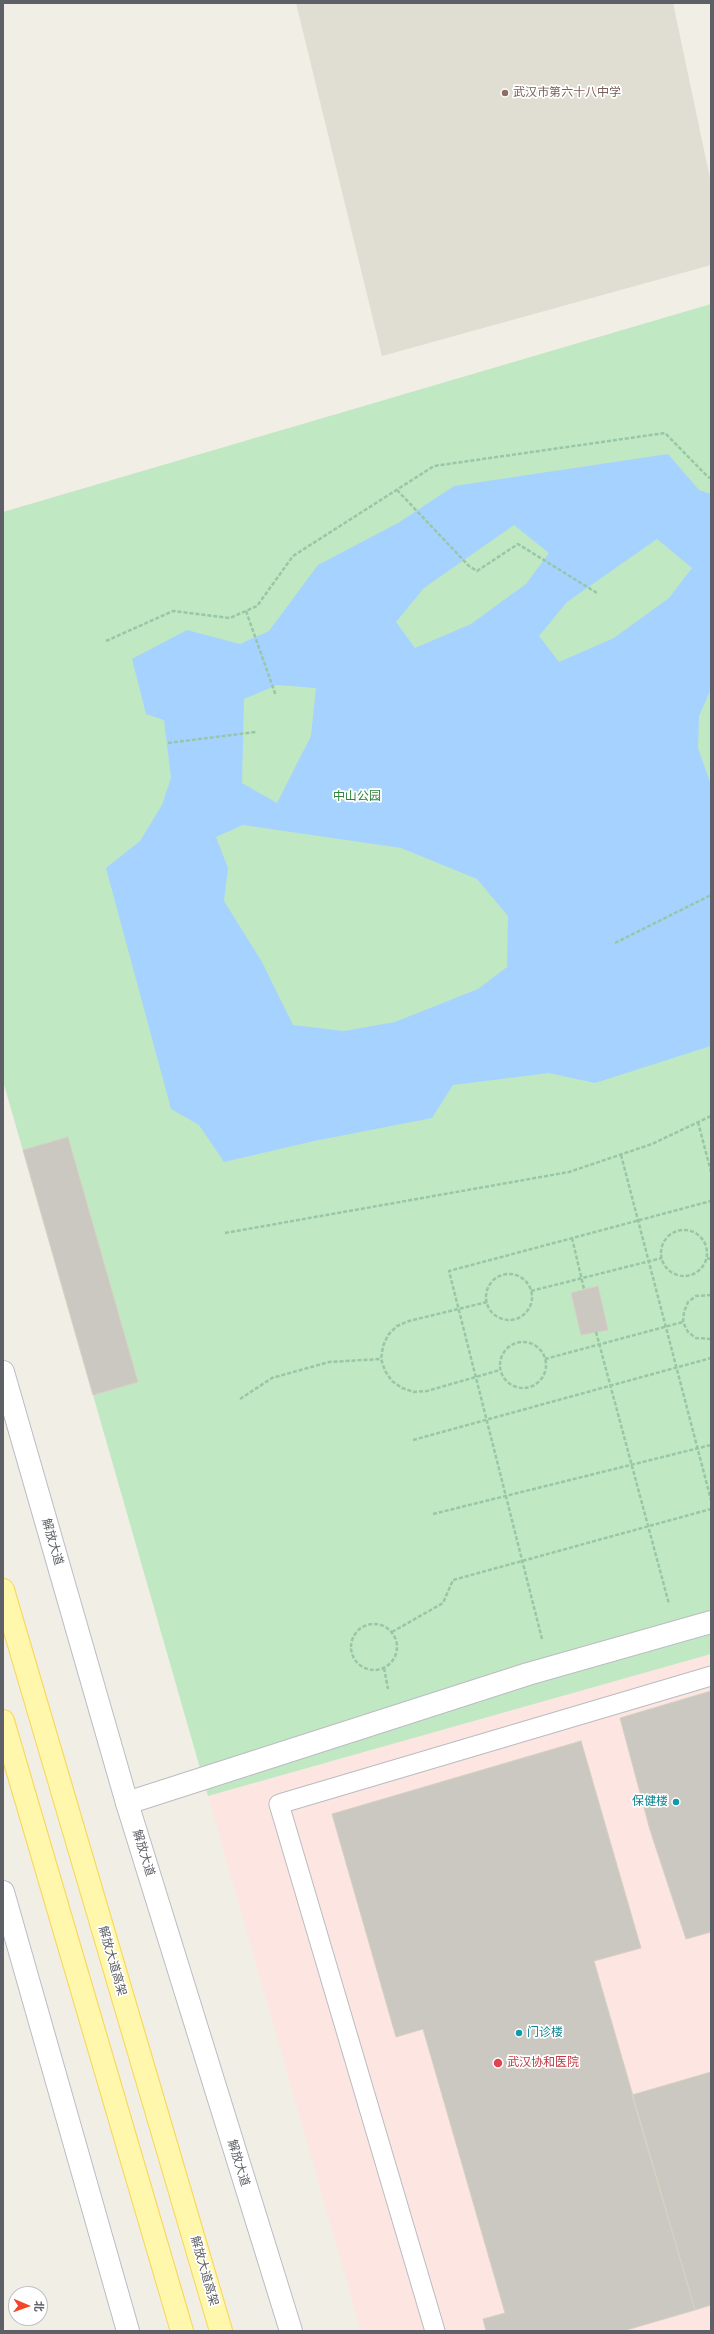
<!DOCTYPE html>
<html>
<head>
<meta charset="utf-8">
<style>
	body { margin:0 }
	#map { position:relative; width:714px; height:2334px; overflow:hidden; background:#f0eee5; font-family:"Space Grotesk","Noto Sans SC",sans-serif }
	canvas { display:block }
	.frame { position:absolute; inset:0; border:4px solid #5d6066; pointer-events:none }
	.north { position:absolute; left:8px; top:2286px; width:40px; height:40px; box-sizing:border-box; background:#fff; border:1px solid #bebfc2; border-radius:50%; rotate:92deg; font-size:11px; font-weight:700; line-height:16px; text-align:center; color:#5d6066 }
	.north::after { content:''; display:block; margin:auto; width:14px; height:18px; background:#f14629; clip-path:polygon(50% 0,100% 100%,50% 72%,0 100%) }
</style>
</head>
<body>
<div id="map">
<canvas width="714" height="2334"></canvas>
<div class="frame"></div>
<div class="north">北</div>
</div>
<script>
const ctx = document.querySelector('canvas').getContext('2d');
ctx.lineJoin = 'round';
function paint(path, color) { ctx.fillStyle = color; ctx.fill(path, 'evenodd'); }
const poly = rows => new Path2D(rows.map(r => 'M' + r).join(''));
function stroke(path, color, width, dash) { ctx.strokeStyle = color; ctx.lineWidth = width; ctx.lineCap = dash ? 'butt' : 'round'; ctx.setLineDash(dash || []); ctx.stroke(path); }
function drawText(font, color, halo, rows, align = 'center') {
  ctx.font = font + ' "Space Grotesk","Noto Sans SC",sans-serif'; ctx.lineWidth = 3.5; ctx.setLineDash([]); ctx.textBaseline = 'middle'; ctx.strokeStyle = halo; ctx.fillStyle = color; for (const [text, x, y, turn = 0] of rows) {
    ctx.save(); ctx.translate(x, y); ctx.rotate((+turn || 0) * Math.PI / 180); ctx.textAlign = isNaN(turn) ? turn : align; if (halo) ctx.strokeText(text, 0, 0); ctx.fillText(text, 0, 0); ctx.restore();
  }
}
paint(poly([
	[296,3,673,3,711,183,711,265,382,356]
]), '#e0ddd3');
paint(poly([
	[711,1654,711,2331,361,2331,208,1796]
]), '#fde5e1');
paint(poly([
	[711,304,711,1654,208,1796,3,1081,3,512]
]), '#c0e8c3');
paint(poly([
	[668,454,699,490,711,494,711,689,699,716,698,748,711,785,711,1046,595,1083,549,1073,453,1085,432,1118,314,1141,224,1162,199,1125,171,1109,106,868,140,841,162,805,171,778,164,720,146,714,132,659,187,630,240,644,269,631,318,565,398,523,454,486],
	[514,525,549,553,526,584,471,624,415,648,396,622,424,588],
	[657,539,692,568,669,598,614,638,559,662,539,636,567,602],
	[277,685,316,688,311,736,277,803,242,783,244,699],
	[243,825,401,848,477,879,508,916,507,967,478,989,395,1022,344,1031,293,1025,262,962,224,901,228,868,216,837]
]), '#a6d2ff');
const building = poly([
	[68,1137,138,1382,93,1395,23,1150,68,1137],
	[598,1286,608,1330,581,1335,571,1293,598,1286],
	[711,1691,711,1932,686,1939,650,1830,620,1718,711,1691],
	[581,1741,641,1948,594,1961,695,2310,623,2331,486,2331,483,2319,505,2313,423,2029,396,2037,332,1814,581,1741],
	[711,2072,711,2305,695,2310,632,2095,711,2072]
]);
paint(building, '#cbc8c2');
stroke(building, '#d5d1c3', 1);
const service = poly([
	[435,2331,279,1804,711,1676]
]);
const minor = poly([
	[127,1803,528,1674,711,1622]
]);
const secondary = poly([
	[3,1372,127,1803,291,2331],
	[3,1892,128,2331]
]);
const primary = poly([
	[3,1590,221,2331],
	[3,1721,182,2331]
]);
stroke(service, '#babcc1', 21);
stroke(minor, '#babcc1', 24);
stroke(secondary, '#babdc3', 24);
stroke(primary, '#f8d656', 24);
stroke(poly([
	[397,490,469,566,477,571,518,544,597,593],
	[246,611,276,696],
	[106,641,173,611,230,618,257,606,293,556,434,466,665,433,708,477,711,478],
	[168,743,256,732],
	[615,943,711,895],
	[698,1122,711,1172],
	[621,1155,711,1500],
	'661 1253a23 23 0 1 1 46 0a23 23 0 1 1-46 0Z',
	[225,1233,569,1172,652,1144,711,1116],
	[572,1238,584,1289],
	[707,1258,711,1259],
	'486 1297a23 23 0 1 1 46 0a23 23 0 1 1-46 0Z',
	[531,1291,662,1258],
	[711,1295,696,1296,688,1302,684,1312,683,1322,688,1332,696,1338,711,1339],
	[487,1302,409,1321,397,1326,388,1335,383,1346,381,1359,385,1371,392,1381,402,1388,414,1392,427,1391,500,1370],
	[596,1332,669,1604],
	'500 1365a23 23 0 1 1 46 0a23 23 0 1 1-46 0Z',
	[545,1359,683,1322],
	[240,1399,272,1378,329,1362,381,1359],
	[413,1440,711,1358],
	[433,1514,711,1445],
	'351 1647a23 23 0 1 1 46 0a23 23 0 1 1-46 0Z',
	[392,1632,443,1603,453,1580,711,1509],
	[542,1639,449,1271,711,1201],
	[384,1668,388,1689]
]), '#98c7a8', 2.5, [4, 2]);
stroke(service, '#fff', 19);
stroke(minor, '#fff', 22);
stroke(secondary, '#fff', 22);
stroke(primary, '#fff7ab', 22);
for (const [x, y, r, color] of [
	[505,93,4,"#8d6e63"],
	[676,1802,4,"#0f9aa8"],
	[519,2033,4,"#0f9aa8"],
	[498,2063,5,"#e0444e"]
]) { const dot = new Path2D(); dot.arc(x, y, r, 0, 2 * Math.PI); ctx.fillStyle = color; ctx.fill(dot); stroke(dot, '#fff', 1.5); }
drawText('12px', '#785e54', '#fff', [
	["武汉市第六十八中学",513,93]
], 'left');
drawText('12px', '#30823a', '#fff', [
	["中山公园",357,797]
]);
drawText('12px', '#5d6066', '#fff', [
	["解放大道",52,1542,74],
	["解放大道",143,1853,73],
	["解放大道高架",112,1961,74],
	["解放大道",238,2163,73],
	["解放大道高架",204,2271,74]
]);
drawText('12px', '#0d838f', '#fff', [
	["保健楼",668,1802],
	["门诊楼",527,2033,"left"]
], 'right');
drawText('12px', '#be3a42', '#fff', [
	["武汉协和医院",507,2063]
], 'left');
</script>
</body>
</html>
